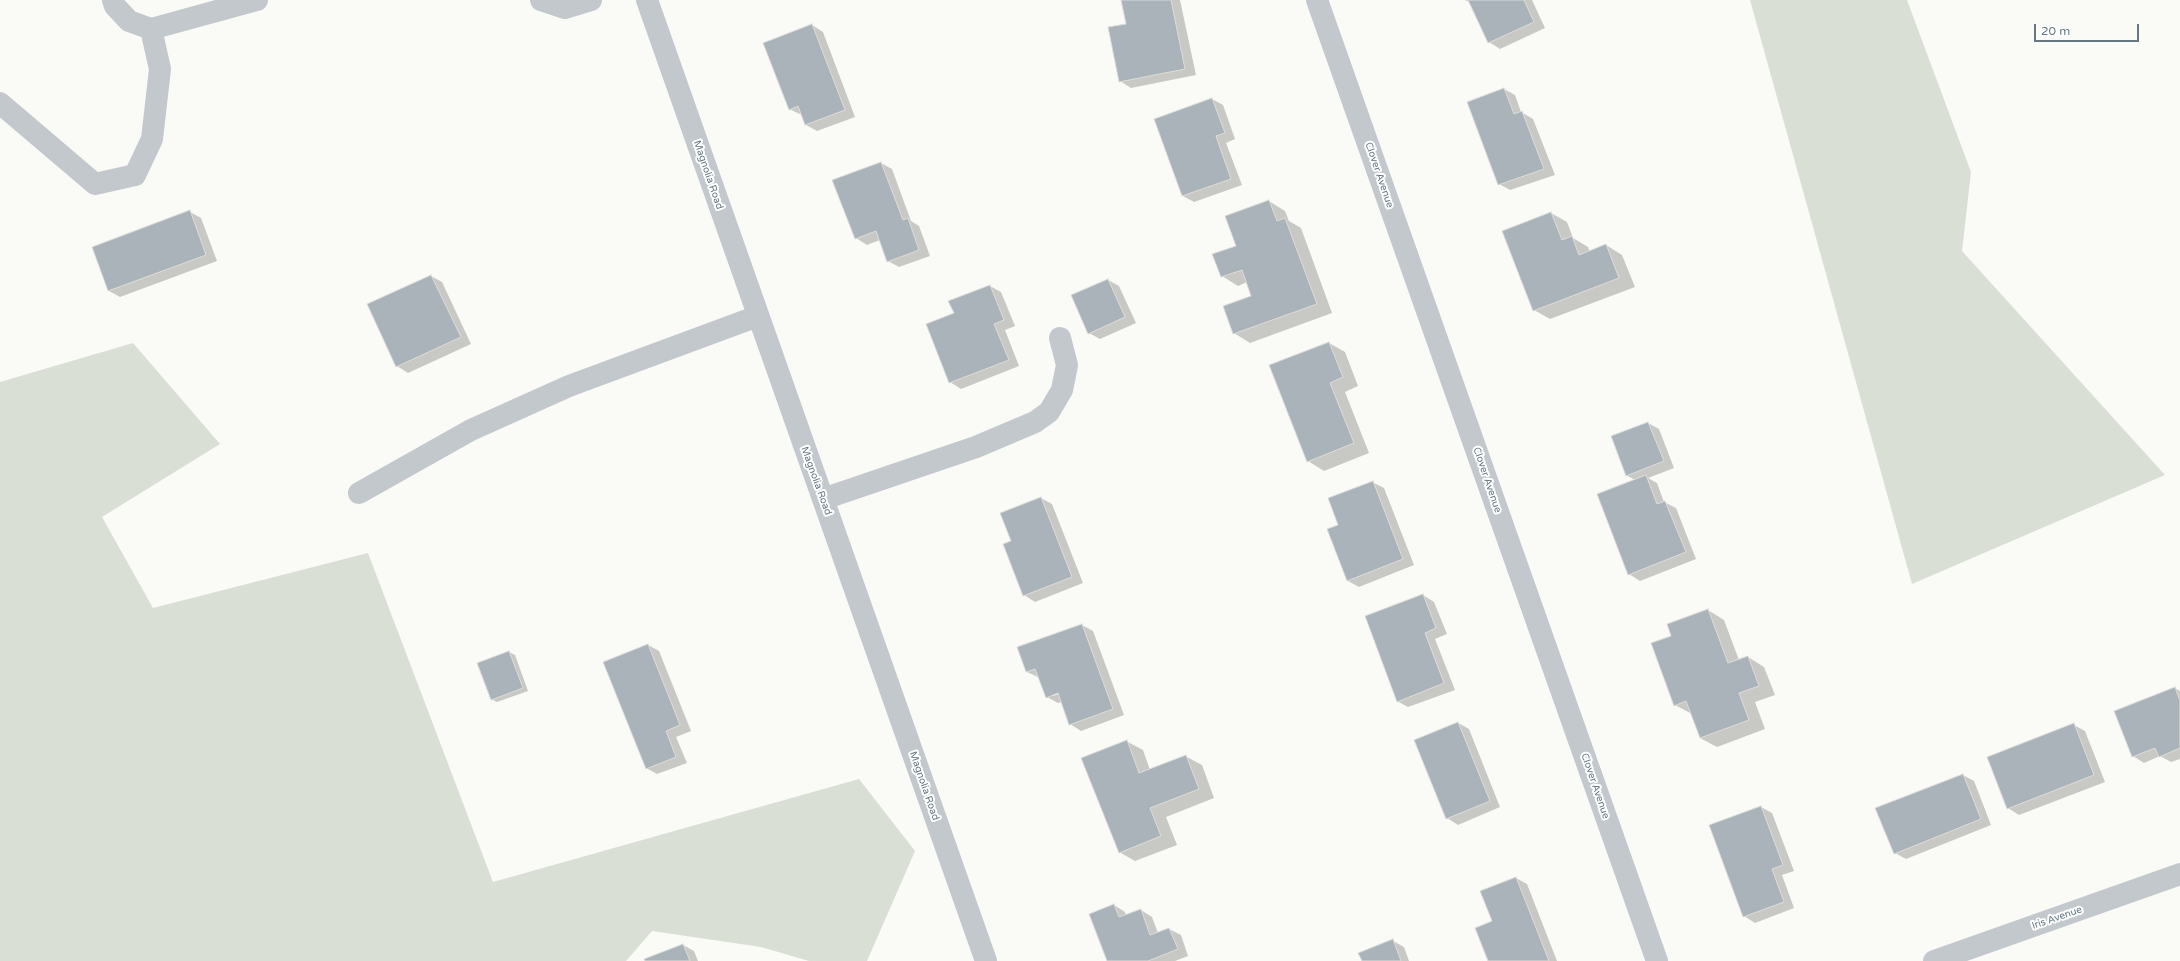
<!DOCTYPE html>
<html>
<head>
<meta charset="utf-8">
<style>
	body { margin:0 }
	#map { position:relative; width:2180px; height:961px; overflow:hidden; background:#fafaf7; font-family:"Varela Round",sans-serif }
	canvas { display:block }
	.scale { position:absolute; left:2034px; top:24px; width:105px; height:18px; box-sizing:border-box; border:2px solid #647783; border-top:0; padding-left:5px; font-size:12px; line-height:14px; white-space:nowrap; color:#647783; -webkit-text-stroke:3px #fff; paint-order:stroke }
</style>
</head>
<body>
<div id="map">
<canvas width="2180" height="961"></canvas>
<div class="scale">20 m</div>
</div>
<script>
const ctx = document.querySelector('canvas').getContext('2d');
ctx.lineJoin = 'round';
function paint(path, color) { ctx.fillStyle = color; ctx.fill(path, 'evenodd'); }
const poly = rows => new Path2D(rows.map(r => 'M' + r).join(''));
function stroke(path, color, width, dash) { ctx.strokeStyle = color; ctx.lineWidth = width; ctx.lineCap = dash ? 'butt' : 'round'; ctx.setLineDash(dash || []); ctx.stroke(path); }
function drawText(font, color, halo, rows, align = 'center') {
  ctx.font = font + ' "Varela Round",sans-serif'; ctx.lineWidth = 4; ctx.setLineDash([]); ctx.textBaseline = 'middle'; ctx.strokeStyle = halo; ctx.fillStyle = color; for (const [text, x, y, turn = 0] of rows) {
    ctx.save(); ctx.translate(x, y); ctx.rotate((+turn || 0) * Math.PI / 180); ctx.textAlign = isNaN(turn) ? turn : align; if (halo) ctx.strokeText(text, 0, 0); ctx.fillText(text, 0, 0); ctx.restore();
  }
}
paint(poly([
	[1750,0,1907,0,1971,172,1962,251,2165,475,1912,584],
	[133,343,220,444,102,517,153,608,368,553,493,882,859,779,915,851,867,961,809,961,761,947,652,931,626,961,0,961,0,382]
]), '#dadfd6');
paint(poly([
	[1122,0,1180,0,1196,75,1131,88,1120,81,1127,24],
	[1465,0,1532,0,1545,28,1500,49,1489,42,1471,3],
	[812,25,823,32,855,117,817,131,806,125,802,115,789,109],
	[1504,89,1515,95,1521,112,1533,119,1555,175,1510,190,1499,184],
	[1212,99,1223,105,1235,139,1226,143,1242,185,1194,202,1183,196,1155,120],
	[881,163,892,169,911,221,919,226,930,256,899,267,888,261,880,240,867,245,856,238],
	[1269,201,1285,211,1289,221,1301,228,1332,313,1250,343,1234,333,1252,296,1247,282,1238,286,1222,276],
	[190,212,201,218,217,261,120,297,109,291],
	[1551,213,1567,222,1573,238,1588,247,1590,252,1606,245,1622,255,1635,287,1550,319,1534,310],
	[431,276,442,282,471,344,408,373,397,366,369,305],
	[1108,280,1119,286,1136,323,1100,339,1089,333],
	[990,286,1001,292,1015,326,1005,330,1019,366,961,389,950,382,955,314],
	[1329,343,1345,352,1358,386,1345,392,1369,453,1324,471,1308,461],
	[1648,423,1659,429,1674,468,1648,478,1657,483,1664,502,1676,508,1696,559,1640,581,1629,574,1635,480,1626,475],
	[1372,482,1384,488,1414,565,1359,587,1348,581,1328,530,1340,525],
	[1041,498,1052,504,1083,583,1035,602,1024,595,1012,541],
	[1423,595,1434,602,1447,634,1435,639,1455,690,1408,707,1397,701],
	[1708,610,1724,620,1739,660,1748,657,1764,667,1775,695,1755,702,1765,729,1717,747,1700,738,1692,714,1675,705,1673,636],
	[1082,625,1093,631,1124,715,1081,731,1070,724,1062,702,1058,703,1047,697,1040,678,1027,672,1019,648],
	[1063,692,1053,696,1053,694],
	[648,645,659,651,691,731,676,737,687,763,657,774,646,768],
	[509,652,515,655,528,691,497,702,491,699],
	[2175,688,2180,691,2180,759,2171,762,2160,756,2144,763,2133,756],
	[1458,723,1469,729,1500,807,1458,825,1447,818],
	[2074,725,2085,731,2105,782,2019,815,2008,808],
	[1126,741,1143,750,1150,770,1185,756,1202,765,1214,798,1166,817,1177,845,1135,861,1119,852],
	[1963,775,1974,781,1991,825,1906,859,1895,853],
	[1761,807,1772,813,1794,871,1782,875,1794,908,1755,923,1744,916],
	[1516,878,1527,884,1557,961,1489,961,1493,922,1481,891],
	[1114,905,1125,912,1126,916,1141,910,1152,917,1158,933,1169,929,1181,935,1188,956,1175,961,1108,961],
	[1393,941,1404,947,1409,961,1363,961],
	[683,945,694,951,698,961,646,961]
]), '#0003');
const building = poly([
	[1121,0,1171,0,1185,69,1119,82,1108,27,1126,24,1121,0],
	[1468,0,1524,0,1534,22,1488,43,1468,0],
	[812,24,845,110,805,125,798,106,789,110,763,43,812,24],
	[1504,88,1514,114,1522,111,1544,169,1498,185,1467,102,1504,88],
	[1212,98,1225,133,1216,136,1231,179,1182,196,1154,119,1212,98],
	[881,162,903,220,908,218,919,250,887,262,876,231,855,239,832,180,881,162],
	[1269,200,1277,221,1285,218,1317,304,1233,334,1223,306,1251,296,1242,270,1221,277,1212,254,1236,246,1225,216,1269,200],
	[190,210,206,255,108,291,92,247,190,210],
	[1551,212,1562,240,1572,236,1579,255,1606,244,1619,278,1533,311,1502,231,1551,212],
	[431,275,461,337,396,367,367,304,431,275],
	[1108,279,1125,317,1088,334,1071,295,1108,279],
	[990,285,1004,320,994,324,1009,360,949,383,926,324,954,313,948,301,990,285],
	[1329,342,1343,377,1330,383,1354,443,1307,462,1269,365,1329,342],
	[1648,422,1664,461,1626,476,1611,436,1648,422],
	[1646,475,1657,504,1665,501,1686,552,1628,575,1597,494,1646,475],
	[1373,481,1403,559,1347,581,1327,529,1338,525,1328,498,1373,481],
	[1041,497,1072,577,1023,596,1003,544,1011,541,1000,513,1041,497],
	[1423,594,1436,628,1425,633,1444,683,1397,702,1365,616,1423,594],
	[1708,609,1728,663,1748,656,1759,686,1739,693,1749,720,1700,738,1686,701,1674,706,1651,643,1671,636,1667,624,1708,609],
	[1082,624,1113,709,1069,725,1058,693,1046,698,1035,669,1026,672,1017,647,1082,624],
	[648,644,680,725,666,731,676,757,646,769,603,662,648,644],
	[509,651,523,688,491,700,477,663,509,651],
	[2175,687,2180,701,2180,748,2159,757,2155,748,2132,757,2114,711,2175,687],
	[1458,722,1490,801,1446,819,1414,740,1458,722],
	[2074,723,2094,775,2007,809,1987,757,2074,723],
	[1127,740,1139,773,1186,755,1199,789,1150,808,1161,836,1119,853,1081,758,1127,740],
	[1963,774,1981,819,1894,854,1875,808,1963,774],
	[1761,806,1783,865,1772,869,1784,902,1743,917,1709,825,1761,806],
	[1516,877,1549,961,1488,961,1475,928,1492,921,1480,891,1516,877],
	[1114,904,1119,917,1141,909,1150,935,1169,928,1178,949,1148,961,1107,961,1089,914,1114,904],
	[1393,939,1401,961,1362,961,1358,953,1393,939],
	[683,944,690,961,645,961,644,959,683,944]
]);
paint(building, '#aab3b9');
stroke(building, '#dcdcd9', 1);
stroke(poly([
	[113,0,115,6,129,21,151,29],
	[541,0,565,8,591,0],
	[647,0,986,961],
	[1317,0,1657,961],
	[0,103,95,184,135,175,152,139,160,69,151,29,257,0],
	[359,493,471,430,569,386,758,316],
	[823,499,976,447,1035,422,1049,412,1062,390,1067,365,1060,338],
	[1934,961,2180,874]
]), '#c3c8cc', 22);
drawText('10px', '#647783', '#fff', [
	["Magnolia Road",708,175,71],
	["Clover Avenue",1379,175,71],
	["Clover Avenue",1487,480,71],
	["Magnolia Road",816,481,70],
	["Magnolia Road",924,786,71],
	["Clover Avenue",1595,786,71],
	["Iris Avenue",2057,918,-19]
]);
</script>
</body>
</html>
